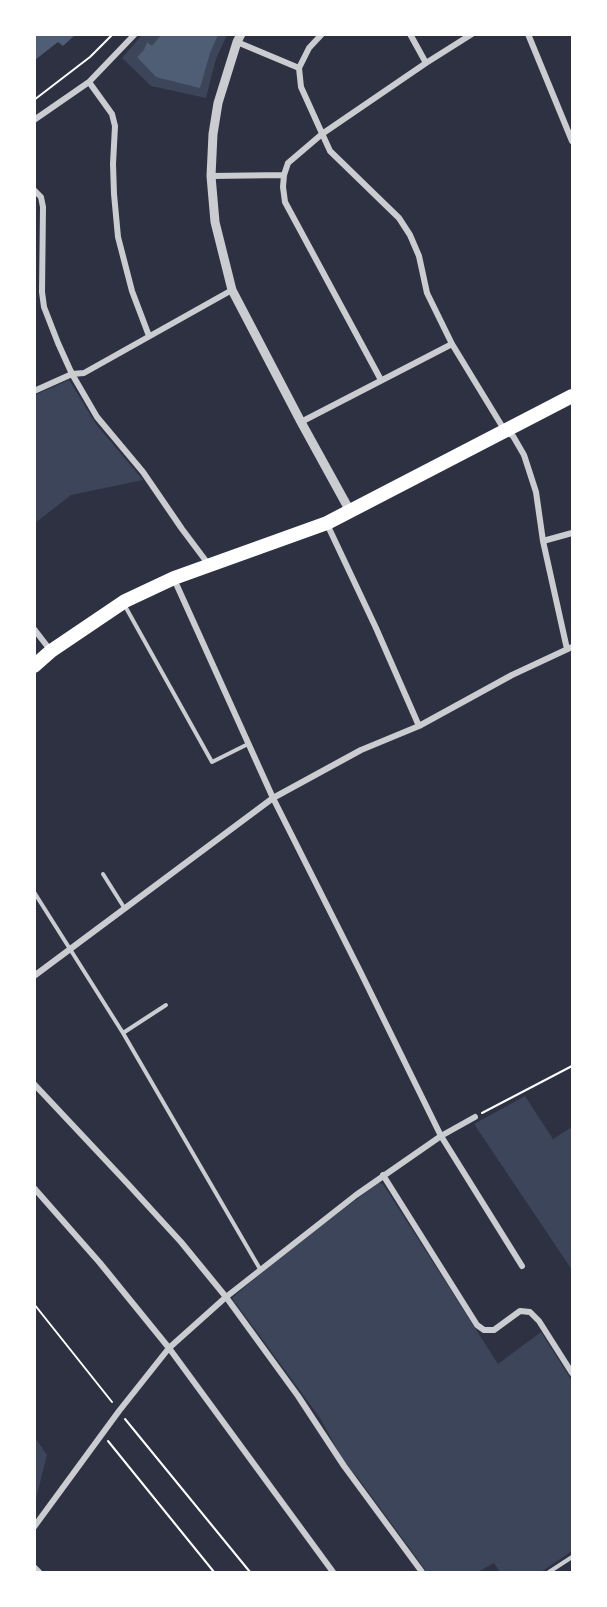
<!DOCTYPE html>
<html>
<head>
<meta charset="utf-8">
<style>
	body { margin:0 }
	#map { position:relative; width:607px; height:1607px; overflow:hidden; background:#2d3142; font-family:"Varela Round",sans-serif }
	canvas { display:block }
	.frame { position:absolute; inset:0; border:36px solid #fff; pointer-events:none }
</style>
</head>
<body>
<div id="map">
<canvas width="607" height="1607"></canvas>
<div class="frame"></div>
</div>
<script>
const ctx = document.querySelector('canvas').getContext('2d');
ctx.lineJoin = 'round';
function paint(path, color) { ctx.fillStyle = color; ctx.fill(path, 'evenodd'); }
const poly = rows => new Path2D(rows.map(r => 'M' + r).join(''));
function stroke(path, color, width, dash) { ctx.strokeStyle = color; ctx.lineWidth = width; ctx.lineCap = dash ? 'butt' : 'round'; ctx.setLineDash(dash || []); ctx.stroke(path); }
paint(poly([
	[142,35,227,35,216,59,206,98,151,86,122,58],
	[69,380,96,424,143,480,71,495,35,523,35,395],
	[525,1096,553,1139,572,1127,572,1270,474,1124],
	[379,1183,383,1184,498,1364,541,1332,572,1381,572,1551,541,1572,500,1572,494,1563,478,1572,427,1572,358,1478,345,1464,320,1418,232,1298,293,1246],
	[34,1436,47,1455,36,1499,34,1498]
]), '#3c4559');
paint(poly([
	[35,34,75,34,75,35,63,46,58,42,35,60],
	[161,35,218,35,210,53,200,88,156,77,137,57,144,50,147,42,152,46]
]), '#4f5d75');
stroke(poly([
	[34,100,90,57,113,34],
	[482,1113,572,1066],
	[34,1304,112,1402],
	[125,1419,250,1572],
	[108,1441,214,1572]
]), '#fff', 2);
stroke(poly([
	[125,606,212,762,248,744],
	[103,874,125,909],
	[34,892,123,1033,260,1269],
	[123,1033,166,1005],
	[549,1572,572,1557]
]), '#caccd0', 4);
stroke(poly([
	[322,34,309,48,299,68,301,87,330,151,399,218,410,235,419,256,427,293,452,344,505,431,513,436,524,455,536,492,543,541,567,649],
	[410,34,426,63],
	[528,34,572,141],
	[237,42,299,68],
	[89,82,112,114,115,126,113,164,114,194,118,237,132,291,149,336],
	[34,120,89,82,135,34],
	[211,176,284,175],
	[34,190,41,197,43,207,42,292,44,307,58,343,72,374,97,417,143,472,182,529,209,565],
	[381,380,285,202,283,187,284,175,288,163,322,134,426,63,472,34],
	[34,391,72,374,84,373,232,290],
	[301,422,452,344],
	[327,524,376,628,419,726],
	[543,541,572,533],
	[174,579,273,798,361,973,441,1136,522,1266],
	[34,629,51,651],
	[34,976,273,798,361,750,419,726,512,675,572,647],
	[34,1084,127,1183,181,1242,226,1297,298,1396,344,1466,422,1572],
	[383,1175,477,1325,484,1330,494,1330,520,1311,530,1312,539,1321,572,1373],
	[34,1188,100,1263,169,1348,333,1572],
	[34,1527,119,1411,169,1348,226,1297,356,1195,441,1136,475,1117],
	[34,1567,39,1572]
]), '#caccd0', 6);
stroke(poly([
	[241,34,237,42,218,103,213,134,211,176,215,222,232,290,301,422,350,511]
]), '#caccd0', 9);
stroke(poly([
	[34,666,51,651,125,601,174,578,327,523,572,396]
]), '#fff', 14);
</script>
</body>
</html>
